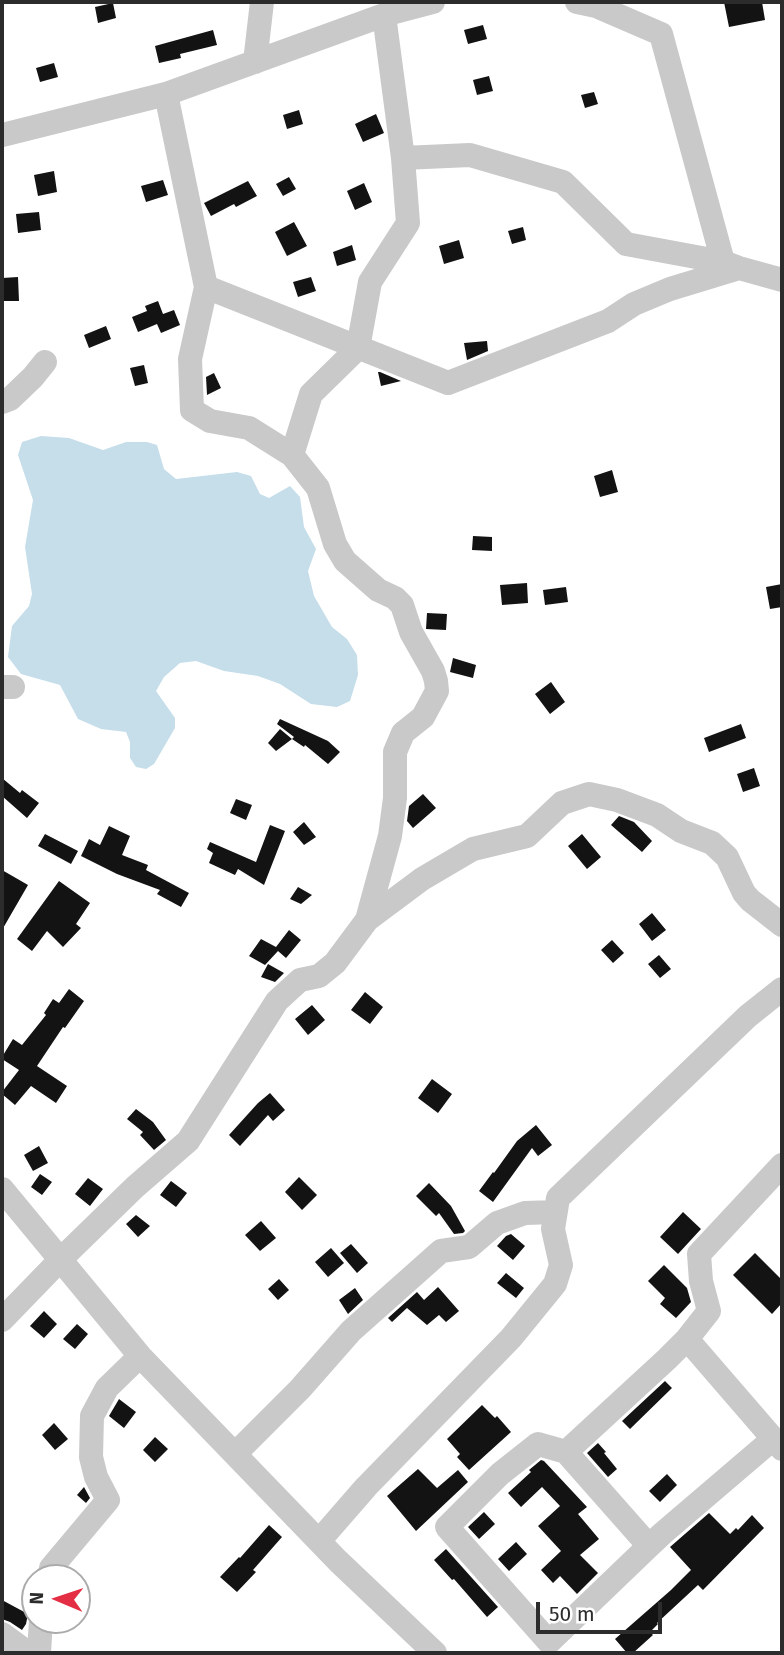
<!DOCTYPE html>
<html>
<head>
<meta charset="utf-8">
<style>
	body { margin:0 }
	#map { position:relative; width:784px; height:1655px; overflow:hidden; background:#fff; font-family:"Fira Sans",sans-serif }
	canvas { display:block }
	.frame { position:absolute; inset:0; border:4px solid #2c2c2c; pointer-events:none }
	.north { position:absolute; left:21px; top:1564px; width:70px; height:70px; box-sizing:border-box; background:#fff; border:2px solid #ababab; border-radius:50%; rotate:272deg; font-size:19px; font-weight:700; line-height:28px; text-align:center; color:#2c2c2c }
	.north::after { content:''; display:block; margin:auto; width:24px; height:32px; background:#e42e44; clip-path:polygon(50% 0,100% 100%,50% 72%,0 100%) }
	.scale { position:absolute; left:536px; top:1602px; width:126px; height:32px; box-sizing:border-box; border:4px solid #2c2c2c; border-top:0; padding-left:9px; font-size:21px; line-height:24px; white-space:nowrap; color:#2c2c2c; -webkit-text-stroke:5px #fff; paint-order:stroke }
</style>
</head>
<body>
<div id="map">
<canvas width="784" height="1655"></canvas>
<div class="frame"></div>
<div class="north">N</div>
<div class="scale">50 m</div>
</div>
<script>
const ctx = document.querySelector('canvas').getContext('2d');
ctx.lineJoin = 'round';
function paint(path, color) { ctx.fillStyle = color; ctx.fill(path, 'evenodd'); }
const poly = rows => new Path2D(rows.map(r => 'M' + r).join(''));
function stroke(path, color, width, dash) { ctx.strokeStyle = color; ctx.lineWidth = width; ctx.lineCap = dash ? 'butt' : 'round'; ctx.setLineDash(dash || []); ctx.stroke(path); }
paint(poly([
	[41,436,69,438,103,450,126,442,147,442,157,445,164,469,176,479,237,472,251,476,260,494,269,498,290,486,300,497,304,527,316,549,308,571,314,596,332,627,347,639,357,655,358,675,350,701,337,707,311,704,280,684,258,676,224,671,196,661,180,663,164,677,156,691,175,718,175,728,154,764,146,769,136,767,130,758,130,742,126,732,101,729,78,719,60,685,21,674,8,657,12,626,29,606,32,594,25,547,33,500,18,455,22,442]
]), '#c5deea');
paint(poly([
	[724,2,762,2,765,20,729,27],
	[113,3,116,18,98,23,95,7],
	[483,25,487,39,468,44,464,30],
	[213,30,217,45,180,54,181,58,159,63,155,46],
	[54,63,58,77,40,82,36,68],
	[489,76,493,91,477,95,473,80],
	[594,92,598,104,585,108,581,95],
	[299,110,303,124,287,129,283,115],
	[376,114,384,133,363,142,355,124],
	[54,171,57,192,38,196,34,175],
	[289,177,296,189,283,196,276,184],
	[163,180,168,195,146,202,141,186],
	[248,181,257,196,236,207,234,204,211,216,204,203],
	[364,183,372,202,355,210,347,191],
	[39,212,41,230,18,233,16,214],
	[294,222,307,246,287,256,275,232],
	[523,227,526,240,512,244,508,231],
	[459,240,464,258,444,264,439,246],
	[352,245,356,260,337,266,333,252],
	[18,277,19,301,2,301,2,278],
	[311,277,316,291,298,297,293,282],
	[158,301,163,314,174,310,180,325,161,333,157,324,138,332,132,317,147,311,145,306],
	[106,326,111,339,89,348,84,335],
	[487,341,488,351,467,360,464,343],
	[144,365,148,383,135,386,130,368],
	[378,372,380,372,401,381,381,386],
	[214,373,221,388,207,395,206,377],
	[612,470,618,492,600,497,594,476],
	[473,536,492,537,492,551,472,550],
	[527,583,528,603,502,605,500,585],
	[782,584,782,607,770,609,766,587],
	[566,587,568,602,545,605,543,590],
	[427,613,447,614,446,630,426,629],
	[453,658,476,665,473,678,450,672],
	[551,682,565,702,550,714,535,694],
	[280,719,328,741,340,752,328,764,305,745,304,747,292,739,294,737,277,724],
	[741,724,746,738,709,752,704,738],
	[280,729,292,739,276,751,268,743],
	[754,768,760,786,743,792,737,774],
	[2,778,20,793,22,790,39,803,27,818,2,796],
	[423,794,436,808,413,828,407,821,409,806],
	[236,799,252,805,246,820,230,813],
	[619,816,634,822,652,841,642,852,611,825],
	[304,822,316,837,304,845,293,832],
	[270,825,285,831,264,885,238,869,235,875,209,863,213,853,207,849,210,842,256,862],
	[109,826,130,836,122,855,148,865,146,870,189,893,181,907,157,894,160,890,117,874,81,856,89,839,100,845],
	[45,834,78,851,71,864,38,846],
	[582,834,601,857,587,869,568,846],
	[2,870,28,885,2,930],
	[59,881,90,903,76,924,81,928,63,947,47,931,32,951,17,939],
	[298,887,312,895,301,904,290,899],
	[652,913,666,930,652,941,639,924],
	[289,930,301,940,286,958,278,951,265,965,249,956,261,939,276,947],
	[612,940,624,953,613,963,601,950],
	[659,955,671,969,660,978,648,964],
	[268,964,284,973,275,982,261,977],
	[69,989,84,1001,65,1028,63,1027,37,1066,67,1086,56,1103,31,1086,15,1105,2,1094,2,1092,19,1070,2,1059,2,1057,13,1039,22,1045,46,1015,44,1013,53,999,59,1003],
	[365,992,383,1007,370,1024,351,1010],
	[312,1005,325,1020,308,1035,295,1019],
	[432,1079,452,1094,438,1113,418,1098],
	[270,1093,285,1110,273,1121,268,1115,240,1146,229,1135,258,1103],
	[136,1109,153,1122,166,1140,154,1150,140,1135,143,1132,127,1119],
	[536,1125,552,1145,538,1156,532,1148,493,1202,479,1191,493,1172,494,1173,517,1141],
	[39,1146,48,1163,33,1171,24,1155],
	[40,1174,52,1182,42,1195,31,1187],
	[299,1177,317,1195,302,1210,285,1192],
	[88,1178,103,1189,90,1206,75,1194],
	[171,1181,187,1193,176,1207,160,1195],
	[429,1183,451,1206,465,1231,463,1233,454,1234,439,1213,436,1216,416,1196],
	[683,1212,701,1229,678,1254,660,1237],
	[136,1215,150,1226,138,1237,126,1224],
	[261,1221,276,1238,260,1251,245,1235],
	[511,1234,525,1246,513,1260,497,1246,506,1236],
	[351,1244,368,1263,357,1273,340,1253],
	[331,1248,344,1263,328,1277,315,1262],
	[755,1253,782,1280,782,1303,772,1314,733,1275],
	[664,1265,687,1288,691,1302,676,1318,660,1304,665,1298,648,1281],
	[506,1273,524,1288,516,1298,497,1283],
	[279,1279,289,1290,278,1300,268,1289],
	[438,1287,459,1311,446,1322,439,1315,427,1325,407,1308,392,1322,388,1318,417,1292,424,1300],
	[355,1288,363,1300,348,1314,339,1300],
	[44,1311,57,1324,44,1338,30,1326],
	[77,1324,88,1334,75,1349,63,1339],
	[665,1381,672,1388,630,1429,622,1421],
	[119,1399,136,1412,124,1428,109,1416],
	[482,1405,495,1418,497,1416,511,1432,469,1470,457,1457,460,1454,447,1439],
	[54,1423,68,1439,55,1450,42,1435],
	[155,1437,168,1449,155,1462,143,1450],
	[598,1443,606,1452,604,1453,617,1469,608,1477,587,1453],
	[541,1460,544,1461,587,1507,578,1514,599,1539,580,1555,598,1573,577,1594,560,1576,553,1583,541,1570,561,1551,538,1526,560,1506,542,1487,521,1507,508,1493,531,1472,529,1470],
	[418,1469,437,1488,458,1470,468,1482,416,1531,387,1496],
	[667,1474,677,1485,660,1502,649,1491],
	[84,1487,90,1498,86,1503,77,1495],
	[484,1512,495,1524,479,1539,468,1527],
	[709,1513,730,1534,736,1528,738,1530,752,1515,764,1528,703,1590,698,1585,657,1623,658,1624,650,1632,653,1635,633,1653,627,1653,615,1639,671,1590,691,1570,670,1547],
	[269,1525,282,1537,253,1570,256,1572,237,1592,220,1577,239,1557,240,1558],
	[516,1542,527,1554,509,1571,498,1559],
	[446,1549,498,1607,487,1617,454,1579,452,1580,434,1560],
	[2,1600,28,1614,26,1624,22,1630,10,1622,2,1619]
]), '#131313');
stroke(poly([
	[577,2,596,6,661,34,723,262],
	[255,62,262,2],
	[2,135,166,94,384,15,433,2],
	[403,158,470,155,563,182,626,244,723,262,739,268,782,280],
	[206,287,448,383,608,321,634,304,670,289,739,268],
	[2,402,10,399,33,377,45,362],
	[292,455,311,394,358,348,370,282,408,223,403,158,384,15],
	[2,687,13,687],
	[367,920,422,879,473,849,527,836,562,803,589,794,617,800,657,815,681,831,712,843,727,857,744,893,750,900,782,925],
	[2,1189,140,1356,338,1561,435,1653],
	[2,1320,61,1259,135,1187,188,1141,277,1001,300,980,319,976,335,963,367,920,390,836,395,798,395,752,403,733,423,717,437,691,436,681,433,671,411,632,402,605,395,598,378,590,345,561,335,544,318,488,292,455,249,428,210,421,192,410,190,359,206,287,166,94],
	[687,1339,782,1449],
	[566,1452,667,1359,687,1339,709,1311,701,1281,699,1254,782,1165],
	[235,1454,300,1389,351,1331,441,1251,469,1247,497,1223,525,1213,555,1212],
	[319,1541,366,1487,511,1338,555,1284,561,1265,553,1229,558,1198,748,1016,782,989],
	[649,1546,566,1452,538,1444,500,1474,447,1527,549,1642,649,1546,663,1533,773,1439],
	[49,1578,51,1568,108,1500,96,1477,91,1457,92,1416,107,1388,140,1356],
	[2,1634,28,1653],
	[39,1653,41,1620]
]), '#c9c9c9', 24);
</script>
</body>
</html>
